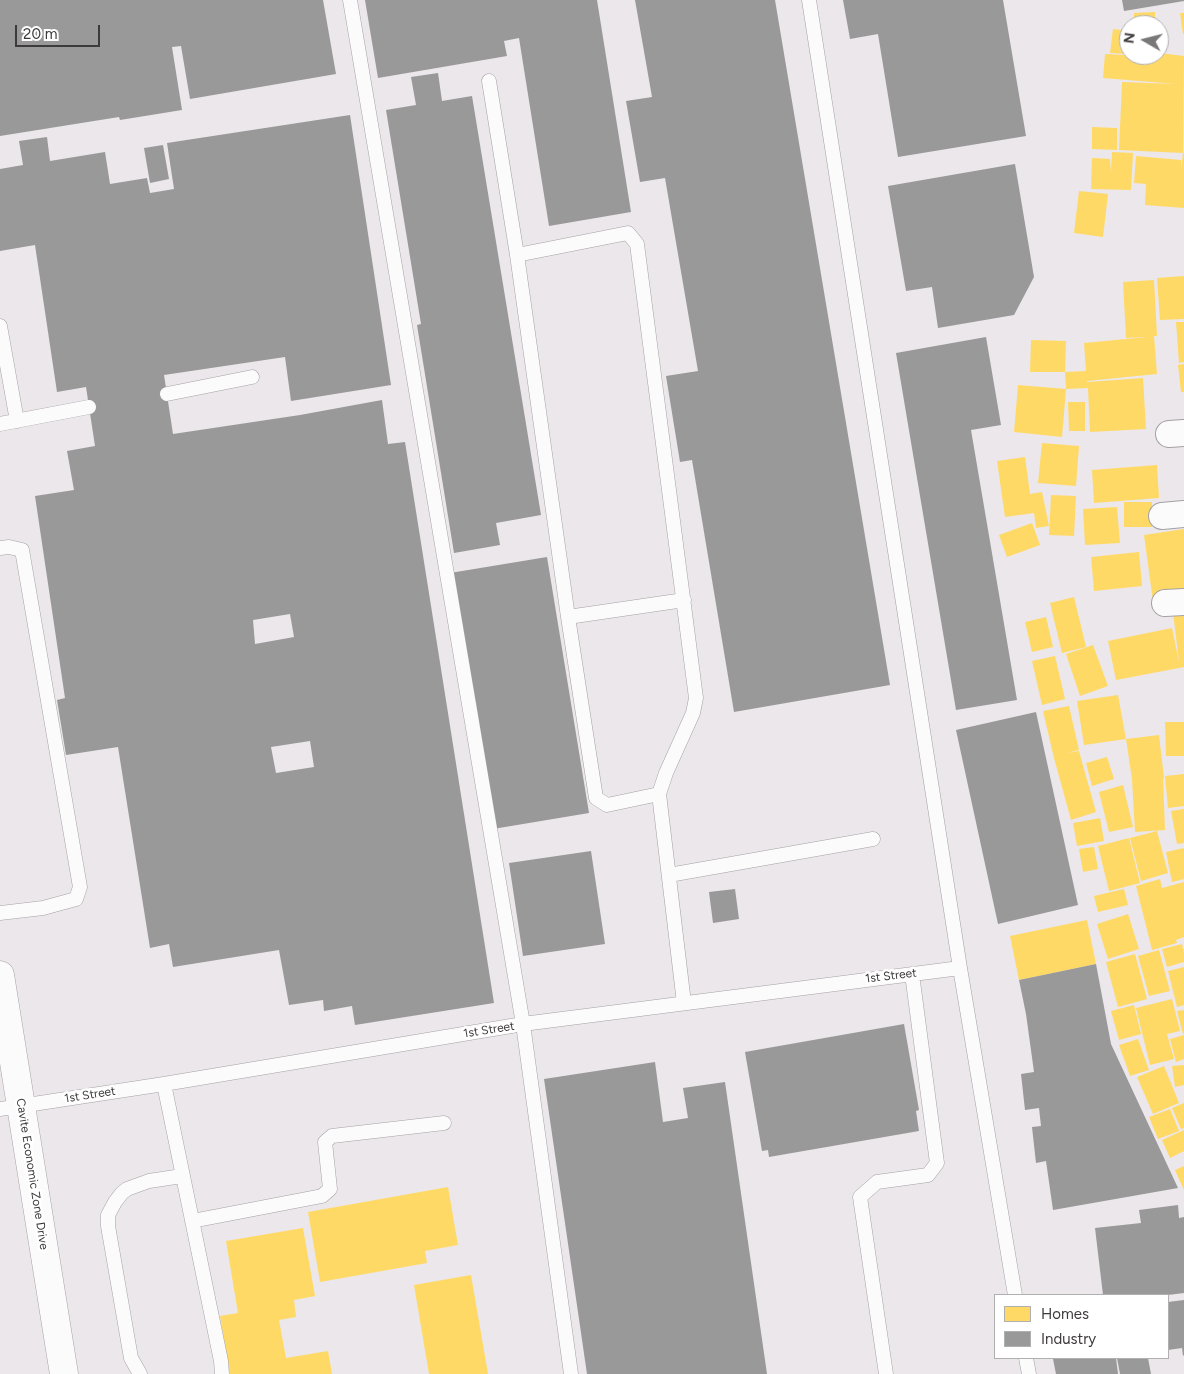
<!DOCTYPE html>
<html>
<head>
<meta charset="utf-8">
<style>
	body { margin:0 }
	#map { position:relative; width:1184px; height:1374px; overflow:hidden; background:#ece7ea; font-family:Figtree,sans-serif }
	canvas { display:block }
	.legend { position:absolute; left:994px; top:1294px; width:175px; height:65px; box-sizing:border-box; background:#fff; border:1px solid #b1b0b1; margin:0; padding:6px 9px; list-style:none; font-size:15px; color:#3d3a3c }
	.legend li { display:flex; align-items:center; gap:10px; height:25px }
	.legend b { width:25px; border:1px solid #b1b0b1 }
	.north { position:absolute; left:1119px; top:15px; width:50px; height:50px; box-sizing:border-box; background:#fff; border:1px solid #b1b0b1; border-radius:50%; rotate:278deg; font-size:14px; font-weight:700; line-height:20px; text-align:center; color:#3d3a3c }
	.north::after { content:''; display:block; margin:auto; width:18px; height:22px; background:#7a7779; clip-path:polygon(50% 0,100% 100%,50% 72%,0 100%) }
	.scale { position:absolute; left:15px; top:25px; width:85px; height:22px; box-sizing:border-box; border:2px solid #3d3a3c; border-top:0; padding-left:6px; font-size:15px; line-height:18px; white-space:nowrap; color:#3d3a3c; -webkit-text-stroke:4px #fff; paint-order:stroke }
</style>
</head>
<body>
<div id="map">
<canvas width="1184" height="1374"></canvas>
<ul class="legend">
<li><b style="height:14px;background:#ffd966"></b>Homes</li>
<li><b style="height:14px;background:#999"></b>Industry</li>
</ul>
<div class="north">N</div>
<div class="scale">20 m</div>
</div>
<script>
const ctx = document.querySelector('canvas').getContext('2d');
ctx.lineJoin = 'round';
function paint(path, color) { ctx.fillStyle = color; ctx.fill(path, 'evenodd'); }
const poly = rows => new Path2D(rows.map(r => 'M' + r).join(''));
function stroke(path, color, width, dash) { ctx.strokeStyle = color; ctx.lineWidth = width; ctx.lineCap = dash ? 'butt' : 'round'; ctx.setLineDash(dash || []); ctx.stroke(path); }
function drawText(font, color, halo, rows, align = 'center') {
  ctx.font = font + ' Figtree,sans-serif'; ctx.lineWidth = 5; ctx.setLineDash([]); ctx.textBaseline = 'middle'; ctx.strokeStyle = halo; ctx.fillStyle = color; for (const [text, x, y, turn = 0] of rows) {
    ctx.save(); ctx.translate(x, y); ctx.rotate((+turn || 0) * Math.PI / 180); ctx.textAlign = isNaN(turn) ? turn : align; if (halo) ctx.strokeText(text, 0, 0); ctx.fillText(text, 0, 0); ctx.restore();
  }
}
paint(poly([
	[1155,12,1155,25,1134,25,1134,13],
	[1180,13,1184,13,1184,34,1183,34],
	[1113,29,1129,31,1127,54,1110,53],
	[1159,53,1184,56,1183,153,1119,150,1122,82,1176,84,1103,78,1105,54,1145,56,1145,55,1159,55],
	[1092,127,1117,128,1117,150,1092,149],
	[1112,152,1133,153,1131,190,1091,189,1092,158,1110,159,1111,172],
	[1183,153,1184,153,1184,208,1145,205,1146,184,1134,183,1136,156,1181,160,1181,170],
	[1079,191,1108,194,1103,237,1074,233],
	[1184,276,1184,319,1160,320,1157,278],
	[1154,280,1157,336,1154,336,1157,374,1087,381,1087,382,1143,378,1146,429,1090,432,1088,388,1066,389,1065,372,1086,371,1084,343,1147,337,1126,338,1123,282],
	[1176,322,1184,322,1184,362,1179,363],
	[1031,340,1066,341,1065,372,1030,372],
	[1184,364,1184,392,1181,392,1178,365],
	[1018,385,1066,389,1062,437,1014,432],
	[1068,402,1085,402,1085,431,1069,431],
	[1042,443,1079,446,1076,486,1038,483],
	[1025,457,1030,494,1042,492,1049,526,1036,528,1034,513,1005,517,997,461],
	[1157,465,1159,498,1094,503,1092,470],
	[1051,495,1076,496,1074,536,1049,535],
	[1124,502,1152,502,1152,527,1124,527],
	[1117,507,1120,543,1085,545,1083,509],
	[1032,523,1040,545,1007,557,999,535],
	[1184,529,1184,596,1153,601,1144,535],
	[1139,552,1142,586,1094,591,1091,557],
	[1074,597,1086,647,1062,653,1050,603],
	[1184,610,1184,667,1116,680,1108,641,1172,628,1179,662,1173,612],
	[1046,617,1053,647,1032,652,1025,622],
	[1093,645,1108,686,1080,696,1066,654],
	[1055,656,1065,699,1042,705,1032,661],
	[1118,695,1126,739,1084,745,1077,701],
	[1069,706,1079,750,1067,753,1079,751,1096,812,1071,820,1054,758,1043,711],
	[1165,722,1184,722,1184,756,1166,756],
	[1159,735,1164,778,1163,778,1165,830,1135,832,1132,779,1126,739],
	[1107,757,1114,779,1092,786,1086,763],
	[1184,774,1184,806,1168,808,1165,776],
	[1123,785,1133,827,1109,832,1099,792],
	[1184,809,1184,843,1177,844,1171,811],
	[1100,818,1104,841,1077,846,1073,823],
	[1157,831,1168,873,1141,881,1130,838],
	[1129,838,1140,883,1109,891,1098,846],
	[1094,847,1098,869,1083,872,1079,849],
	[1184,848,1184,879,1172,882,1166,852],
	[1160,879,1162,888,1184,882,1184,937,1176,940,1177,943,1152,950,1136,886],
	[1124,889,1128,905,1098,912,1094,896],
	[1128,914,1139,949,1108,959,1097,924],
	[1087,920,1096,964,1019,980,1010,936],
	[1182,944,1184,953,1184,962,1167,967,1162,949],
	[1159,950,1170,991,1149,996,1138,956],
	[1135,954,1147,999,1118,1007,1106,962],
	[1184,967,1184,1005,1177,1007,1168,971],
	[1172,999,1180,1031,1167,1034,1174,1059,1150,1065,1136,1008],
	[1134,1005,1141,1034,1119,1040,1111,1011],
	[1184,1010,1184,1034,1183,1034,1177,1011],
	[1184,1035,1184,1059,1176,1062,1170,1039],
	[1138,1039,1149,1070,1130,1076,1119,1045],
	[1184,1065,1184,1085,1175,1087,1172,1066],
	[1164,1066,1179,1103,1153,1114,1137,1077],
	[1184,1103,1184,1128,1181,1129,1172,1108],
	[1170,1109,1179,1131,1158,1139,1149,1117],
	[1184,1130,1184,1151,1170,1158,1162,1140],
	[1184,1166,1184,1190,1175,1170],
	[448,1187,458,1245,425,1251,427,1263,320,1282,308,1212],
	[303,1228,315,1296,294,1300,296,1317,279,1320,286,1358,328,1351,332,1374,230,1374,220,1316,238,1313,226,1241],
	[471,1275,488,1374,429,1374,414,1285]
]), '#ffd966');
paint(poly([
	[0,0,323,0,336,74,190,99,181,46,172,47,182,110,120,120,119,117,0,136],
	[365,0,597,0,631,212,549,226,519,38,504,41,507,56,378,78],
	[635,0,775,0,890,685,734,712,692,460,680,462,666,376,698,371,665,178,640,182,626,101,652,97],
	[843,0,1003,0,1026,136,898,157,878,34,850,39],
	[1122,0,1184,0,1184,1,1124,11],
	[438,73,442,101,472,96,541,515,496,523,500,545,454,553,417,325,421,324,386,110,416,105,411,77],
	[350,115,391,385,291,401,285,357,164,375,173,434,300,415,382,400,388,444,405,442,494,1003,355,1025,352,1006,324,1011,323,1000,289,1005,279,950,173,967,169,944,150,948,118,747,66,755,57,700,65,698,35,496,74,490,67,451,95,446,86,387,57,392,35,245,0,251,0,169,23,165,19,141,47,137,50,161,105,152,110,184,147,178,150,193,174,189,167,143],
	[290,614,294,637,255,644,253,620],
	[310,741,314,767,276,773,271,747],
	[163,145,169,179,150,183,144,148],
	[1015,164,1034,277,1014,315,938,328,932,287,906,291,888,186],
	[986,337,1001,425,971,430,1017,700,956,710,896,353],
	[547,557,589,813,493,829,450,573],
	[1036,712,1078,905,998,924,956,730],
	[591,851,605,944,523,956,509,863],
	[735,889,739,919,713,923,709,892],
	[1096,964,1111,1044,1178,1188,1053,1210,1046,1161,1036,1163,1032,1127,1041,1126,1039,1108,1025,1110,1021,1074,1034,1072,1026,1014,1019,980],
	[904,1024,919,1110,916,1111,919,1131,769,1157,768,1150,762,1151,745,1052],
	[655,1062,663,1122,688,1118,683,1088,725,1082,767,1374,587,1374,544,1079],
	[1178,1205,1179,1218,1184,1217,1184,1293,1168,1295,1103,1295,1095,1228,1141,1223,1139,1210],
	[1184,1300,1184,1355,1183,1356,1182,1348,1168,1350,1168,1302],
	[1054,1358,1116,1358,1118,1374,1056,1374,1053,1359],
	[1117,1358,1148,1358,1151,1374,1120,1374]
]), '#999');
const service = poly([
	[350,0,523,1024,571,1374],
	[809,0,960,968,1015,1295],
	[489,81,517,255,628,233,637,244,696,698,693,713,666,773,659,794,684,1003],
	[517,255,568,617,684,600],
	[0,326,17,421],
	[167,394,252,377],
	[0,424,89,407],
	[0,548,9,547,22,550,80,887,76,899,43,908,0,913],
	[568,617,596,798,607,805,659,794],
	[669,875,873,839],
	[164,1084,221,1361,222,1374],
	[0,1109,164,1084,523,1024,960,968],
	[192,1221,322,1196,330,1189,325,1142,332,1136,444,1123],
	[1026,1358,1029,1374],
	[140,1374,131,1358,108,1226,108,1215,115,1202,122,1193,127,1189,149,1181,182,1176],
	[886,1374,860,1197,877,1182,928,1175,937,1163,912,974]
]);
const minor = poly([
	[1169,434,1184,433],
	[1162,516,1184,514],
	[1165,603,1184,602]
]);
const tertiary = poly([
	[0,975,64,1374]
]);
stroke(service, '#a4a1a3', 15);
stroke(minor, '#a4a1a3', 28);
stroke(tertiary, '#a4a1a3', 29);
stroke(service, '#fcfbfc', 14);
stroke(minor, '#fcfbfc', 26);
stroke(tertiary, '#fcfbfc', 28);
drawText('12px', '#3d3a3c', '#fff', [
	["1st Street",891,976,-7],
	["1st Street",489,1030,-9],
	["1st Street",90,1095,-9],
	["Cavite Economic Zone Drive",32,1174,81]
]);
</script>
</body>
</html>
